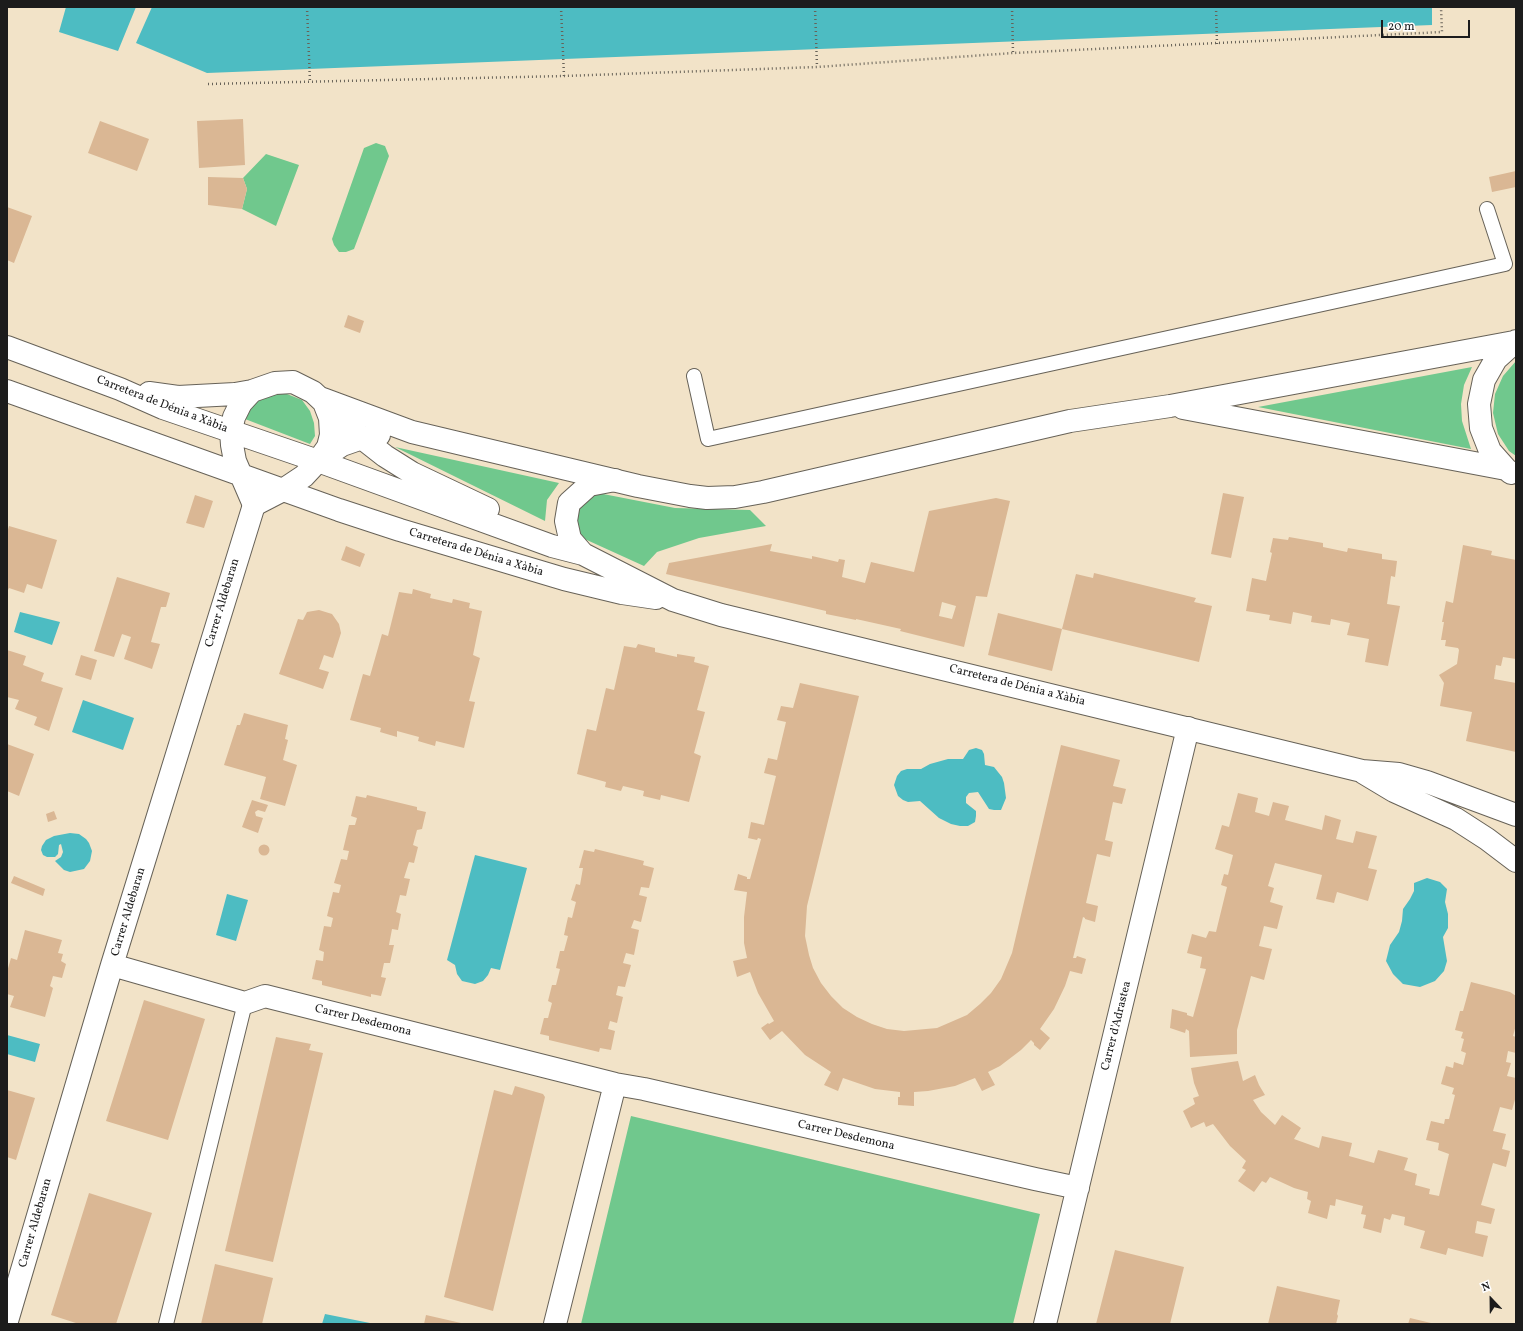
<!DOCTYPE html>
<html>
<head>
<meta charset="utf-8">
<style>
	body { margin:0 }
	#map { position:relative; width:1523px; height:1331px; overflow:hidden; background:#f2e3c8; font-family:Vollkorn,serif }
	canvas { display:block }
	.frame { position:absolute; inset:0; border:8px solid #1c1c1c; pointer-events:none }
	.north { position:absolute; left:1471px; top:1279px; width:40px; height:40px; -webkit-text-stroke:3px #fff; paint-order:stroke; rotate:338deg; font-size:11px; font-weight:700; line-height:16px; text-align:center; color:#1c1c1c }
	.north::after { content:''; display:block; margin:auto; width:14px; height:18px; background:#1c1c1c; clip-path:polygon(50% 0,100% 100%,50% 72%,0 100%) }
	.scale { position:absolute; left:1381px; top:20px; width:89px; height:18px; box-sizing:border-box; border:2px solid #1c1c1c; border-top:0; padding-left:5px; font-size:12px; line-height:14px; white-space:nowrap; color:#1c1c1c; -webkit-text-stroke:3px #fff; paint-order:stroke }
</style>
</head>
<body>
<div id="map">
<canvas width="1523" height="1331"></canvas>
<div class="frame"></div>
<div class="north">N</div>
<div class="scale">20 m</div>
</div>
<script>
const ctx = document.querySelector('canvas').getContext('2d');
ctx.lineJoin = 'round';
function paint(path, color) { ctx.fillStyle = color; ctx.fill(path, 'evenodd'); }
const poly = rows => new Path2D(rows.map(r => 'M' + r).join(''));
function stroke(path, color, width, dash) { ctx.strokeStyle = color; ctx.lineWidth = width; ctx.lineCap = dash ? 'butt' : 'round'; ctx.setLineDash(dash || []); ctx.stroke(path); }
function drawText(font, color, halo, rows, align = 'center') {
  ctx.font = font + ' Vollkorn,serif'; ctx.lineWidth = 4; ctx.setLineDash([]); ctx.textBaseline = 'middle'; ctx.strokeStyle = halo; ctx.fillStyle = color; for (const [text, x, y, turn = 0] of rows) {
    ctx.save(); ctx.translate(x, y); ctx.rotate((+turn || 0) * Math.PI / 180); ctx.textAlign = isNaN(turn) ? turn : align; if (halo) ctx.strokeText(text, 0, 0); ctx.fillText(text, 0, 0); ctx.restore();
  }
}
paint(poly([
	[376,143,385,146,389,156,354,249,346,252,339,252,334,245,332,239,364,148],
	[266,154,299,165,276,226,242,209,247,189,243,178],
	[1516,361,1516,456,1509,451,1498,434,1493,413,1495,394,1503,376],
	[1472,367,1464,385,1461,404,1462,421,1471,449,1258,407],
	[282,392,302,400,310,411,314,423,315,436,310,444,245,419,245,411,262,396],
	[395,447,559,483,547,500,545,521],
	[598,493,675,508,750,510,766,526,699,538,657,552,644,566,578,536,576,506,584,499],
	[631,1116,1040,1214,1013,1324,581,1324]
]), '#70c88d');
paint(poly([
	[66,7,136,7,118,51,59,32],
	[152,7,1432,7,1432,25,207,73,136,43],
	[20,612,60,622,52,645,14,632],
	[83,700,134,718,123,750,72,732],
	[976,748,982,750,984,754,985,765,994,767,1002,777,1004,783,1006,798,1001,810,994,810,989,809,978,792,969,793,966,797,966,803,976,811,976,816,975,822,968,826,960,826,951,824,939,818,920,801,908,802,903,800,898,796,894,785,897,776,901,771,907,769,921,769,930,764,948,759,963,759,969,750],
	[70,833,79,834,86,839,89,843,92,851,90,861,84,869,70,872,64,870,55,861,61,857,63,852,61,844,59,845,58,854,55,857,47,857,43,855,41,850,42,846,46,840,54,836],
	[475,855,527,868,500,970,491,968,488,975,483,981,475,984,462,981,457,974,455,965,447,960],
	[1427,878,1440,882,1447,889,1445,902,1448,914,1448,928,1443,937,1447,961,1444,971,1435,981,1420,987,1403,984,1393,974,1386,961,1390,945,1399,932,1402,921,1403,909,1410,899,1414,891,1414,883],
	[227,894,248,900,236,941,216,935],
	[7,1035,40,1044,35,1062,7,1054],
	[325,1314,370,1323,370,1324,322,1324]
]), '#4dbcc2');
paint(poly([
	[243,119,245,165,199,168,197,121],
	[100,121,149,139,137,171,88,153],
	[1516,171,1516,187,1492,192,1489,177],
	[208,177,243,178,247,189,242,209,208,205],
	[7,207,32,216,14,263,7,260],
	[348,315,364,321,360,333,344,327],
	[1223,493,1244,497,1231,558,1211,554],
	[195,495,213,501,204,528,186,523],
	[996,498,1010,501,987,597,976,596,964,647,900,631,901,629,856,619,856,620,826,614,826,611,666,574,669,563,772,544,770,551,812,559,812,556,838,562,839,559,845,560,842,577,865,583,871,562,914,572,929,511],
	[942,602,956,606,952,619,939,616],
	[9,526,57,540,42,589,27,584,24,593,9,588,7,592,7,533],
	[1289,537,1323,543,1323,547,1347,552,1348,548,1382,554,1382,559,1397,561,1395,577,1391,576,1387,604,1400,606,1388,666,1365,662,1369,639,1347,635,1350,623,1331,619,1330,625,1311,622,1312,616,1293,612,1291,624,1269,620,1270,615,1246,611,1252,578,1266,581,1272,553,1270,552,1273,538,1288,540],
	[1463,545,1492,551,1491,555,1516,560,1516,659,1503,657,1501,666,1496,665,1494,679,1516,683,1516,752,1466,741,1472,712,1440,706,1444,683,1439,675,1457,664,1459,650,1458,648,1445,646,1446,640,1441,640,1444,622,1442,622,1446,601,1453,603],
	[346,546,365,554,360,567,341,560],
	[1094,573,1196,598,1194,602,1212,606,1199,662,1062,629,1076,574,1093,578],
	[117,577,170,593,166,607,161,607,151,642,160,644,152,669,124,659,131,637,122,634,114,657,94,651],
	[413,589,431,594,430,598,452,603,453,599,470,603,469,608,482,611,473,655,480,658,469,701,475,702,464,748,436,741,435,746,418,741,419,737,397,731,397,737,380,732,381,728,350,720,363,674,370,676,382,634,388,636,399,592,412,594],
	[319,610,332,614,339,624,341,633,333,658,324,655,319,669,329,672,323,689,279,674,298,619,303,620,307,612],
	[998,613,1062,629,1052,671,988,655],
	[638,644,655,648,655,652,677,657,677,654,695,657,694,662,709,666,697,710,705,712,694,753,701,756,689,802,661,795,660,800,643,796,644,791,623,786,621,791,605,787,606,782,577,774,587,729,596,731,606,688,614,690,624,646,636,648],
	[7,650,26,656,23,665,44,673,41,681,63,688,49,731,34,725,37,717,15,709,19,700,7,697],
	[81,655,97,660,91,680,75,675],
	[800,683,859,696,807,906,805,936,809,955,813,968,821,983,831,996,843,1008,857,1017,872,1024,887,1029,904,1031,937,1028,967,1015,980,1004,991,993,1001,979,1012,953,1061,745,1120,760,1113,786,1126,789,1122,804,1113,802,1105,840,1113,842,1110,857,1097,854,1086,903,1098,906,1095,922,1085,919,1085,918,1083,917,1073,958,1076,958,1077,956,1086,959,1082,974,1070,971,1065,986,1054,1009,1040,1029,1050,1038,1040,1050,1034,1045,1034,1043,1031,1040,1021,1050,1000,1066,988,1072,995,1085,982,1091,975,1078,955,1086,928,1091,914,1092,914,1106,898,1105,898,1097,900,1097,900,1092,875,1089,843,1078,838,1091,824,1085,831,1072,805,1055,782,1031,770,1040,761,1028,768,1023,769,1024,774,1021,758,993,750,972,737,977,733,961,747,958,744,943,744,917,747,892,734,890,738,874,747,877,747,879,750,879,761,839,758,838,757,840,748,838,751,822,764,825,776,776,764,773,768,758,777,760,786,722,777,720,781,706,793,708],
	[244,713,288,725,285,739,288,740,283,760,297,765,285,806,260,799,266,777,224,765,237,725,240,725],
	[7,744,34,754,19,796,7,791],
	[1238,793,1258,798,1255,812,1269,816,1273,802,1289,806,1285,820,1322,830,1325,815,1341,820,1336,839,1353,843,1356,831,1377,836,1368,868,1377,870,1368,901,1337,892,1334,903,1316,899,1322,875,1275,863,1268,886,1274,888,1270,902,1283,906,1277,929,1264,926,1259,946,1272,949,1264,980,1251,976,1237,1030,1237,1054,1190,1057,1189,1031,1186,1029,1185,1033,1170,1028,1172,1009,1187,1013,1187,1015,1193,1017,1206,969,1200,968,1202,957,1187,953,1192,934,1206,938,1209,931,1216,932,1227,887,1221,885,1224,874,1228,875,1233,855,1215,849,1222,825,1229,827],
	[367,795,417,807,417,810,426,812,422,829,417,830,413,845,418,847,414,863,409,862,404,878,410,879,406,896,400,895,396,912,401,914,398,930,392,929,389,945,394,945,390,963,384,963,381,977,386,978,381,996,371,994,371,997,322,985,322,981,312,979,316,960,323,961,324,952,319,950,324,926,331,927,333,918,327,916,333,892,339,893,341,885,334,883,341,859,347,860,349,851,343,850,349,825,355,825,357,818,351,816,356,796,366,798],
	[252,800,268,805,265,812,258,810,255,812,256,816,263,818,258,833,242,827],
	[54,811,57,819,48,822,46,814],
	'258.5 850a5.5 5.5 0 1 1 11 0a5.5 5.5 0 1 1-11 0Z',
	[595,849,644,861,643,865,654,868,649,888,641,887,639,895,647,897,641,922,634,920,631,928,639,930,634,955,626,953,623,963,631,965,625,987,618,986,616,995,623,997,617,1023,610,1021,608,1029,615,1031,611,1050,600,1048,599,1052,549,1040,549,1036,540,1034,544,1018,548,1018,552,1003,548,1001,552,985,556,985,560,969,556,968,560,951,564,951,568,936,564,935,568,917,572,918,576,902,571,900,576,884,580,885,583,868,579,868,584,850,594,852],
	[14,876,45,889,43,896,11,883],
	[25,930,62,940,58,953,63,954,61,961,66,964,62,978,53,976,50,986,53,988,45,1017,10,1007,14,996,7,994,7,972,11,958,17,960],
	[1471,982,1510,992,1516,996,1516,1025,1513,1036,1516,1037,1516,1053,1508,1051,1506,1062,1511,1063,1507,1076,1516,1078,1516,1096,1512,1110,1500,1107,1493,1131,1506,1134,1502,1149,1510,1151,1506,1167,1493,1163,1481,1205,1495,1209,1491,1224,1477,1221,1475,1233,1488,1236,1483,1257,1448,1248,1446,1255,1420,1248,1425,1231,1404,1225,1405,1217,1392,1214,1390,1220,1384,1218,1381,1233,1363,1228,1366,1215,1361,1214,1363,1206,1336,1199,1335,1206,1330,1205,1327,1219,1308,1213,1311,1201,1307,1199,1308,1192,1294,1188,1270,1177,1266,1183,1262,1181,1254,1192,1238,1181,1246,1170,1242,1168,1246,1161,1230,1146,1213,1124,1206,1127,1204,1122,1191,1128,1183,1111,1195,1104,1193,1098,1199,1096,1194,1083,1191,1068,1238,1061,1243,1081,1255,1075,1259,1085,1265,1095,1253,1100,1261,1112,1275,1125,1282,1115,1301,1128,1294,1139,1319,1148,1322,1136,1352,1143,1349,1156,1374,1163,1378,1150,1408,1158,1404,1170,1417,1174,1415,1185,1430,1189,1429,1194,1439,1196,1449,1154,1438,1150,1439,1143,1426,1140,1431,1121,1444,1124,1445,1119,1449,1119,1455,1095,1452,1094,1454,1088,1441,1084,1446,1066,1453,1068,1454,1062,1463,1065,1466,1053,1461,1051,1464,1039,1461,1038,1463,1032,1455,1030,1460,1011,1463,1011],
	[144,1000,205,1019,168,1140,106,1121],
	[276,1037,311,1044,309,1050,323,1053,273,1262,225,1251],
	[515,1086,543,1094,545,1097,493,1311,444,1297,494,1090,512,1095],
	[7,1090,35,1098,16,1160,7,1157],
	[89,1193,152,1213,116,1324,79,1324,51,1315],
	[1115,1250,1184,1267,1170,1324,1096,1324],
	[215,1264,273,1278,262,1324,201,1324],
	[1277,1286,1340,1300,1337,1314,1338,1316,1336,1324,1268,1324],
	[426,1315,461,1323,461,1324,424,1324],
	[1410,1318,1431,1323,1431,1324,1408,1324]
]), '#dab794');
const lane = poly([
	[694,376,708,439,1505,264,1487,209],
	[166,1324,245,1003]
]);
const street = poly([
	[323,399,412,432,638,486,690,496,707,498,735,497,763,492,1070,421,1170,406,1514,342],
	[1183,408,1506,469],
	[1511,473,1506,469,1490,451,1481,428,1479,404,1484,380,1496,359,1516,341],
	[283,490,304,476,318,461,342,445,362,438,379,435],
	[112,965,245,1003,265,996,615,1084,644,1089,1035,1179,1078,1188],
	[7,1321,112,965,254,505],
	[555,1324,615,1084],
	[1045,1324,1188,728]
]);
const secondary = poly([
	[7,347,120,389,163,408,318,461,552,546,583,554,673,600,721,615,1362,771,1399,774,1427,782,1516,815],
	[7,391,339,510,400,530,564,579,622,593,656,598],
	[252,391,241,403,234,417,231,431,232,445,235,461,254,505,283,490],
	[149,393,178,397,235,394,252,391,275,383,293,382,313,392,362,438,385,456,412,473,488,509],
	[318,461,328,447,331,435,330,418,323,400],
	[583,554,570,539,566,521,569,503,589,485,615,480],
	[1364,773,1394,791,1456,819,1487,839,1516,861]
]);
stroke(lane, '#676258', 16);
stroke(street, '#676258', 24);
stroke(secondary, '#676258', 24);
stroke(poly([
	[307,7,310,82],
	[561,7,564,76],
	[815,7,817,67],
	[1012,7,1013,53],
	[1216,7,1217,44],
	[208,84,564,76,817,67,1013,53,1442,32,1441,7]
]), '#676258', 2.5, [1, 3]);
stroke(lane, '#fff', 14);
stroke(street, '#fff', 22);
stroke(secondary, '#fff', 22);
drawText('12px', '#1c1c1c', '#fff', [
	["Carretera de Dénia a Xàbia",162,405,21],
	["Carretera de Dénia a Xàbia",476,553,17],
	["Carrer Aldebaran",223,603,-73],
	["Carretera de Dénia a Xàbia",1017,686,14],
	["Carrer Aldebaran",129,912,-73],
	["Carrer Desdemona",363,1021,14],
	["Carrer d'Adrastea",1117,1026,-76],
	["Carrer Desdemona",846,1136,13],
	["Carrer Aldebaran",36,1223,-74]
]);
</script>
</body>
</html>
